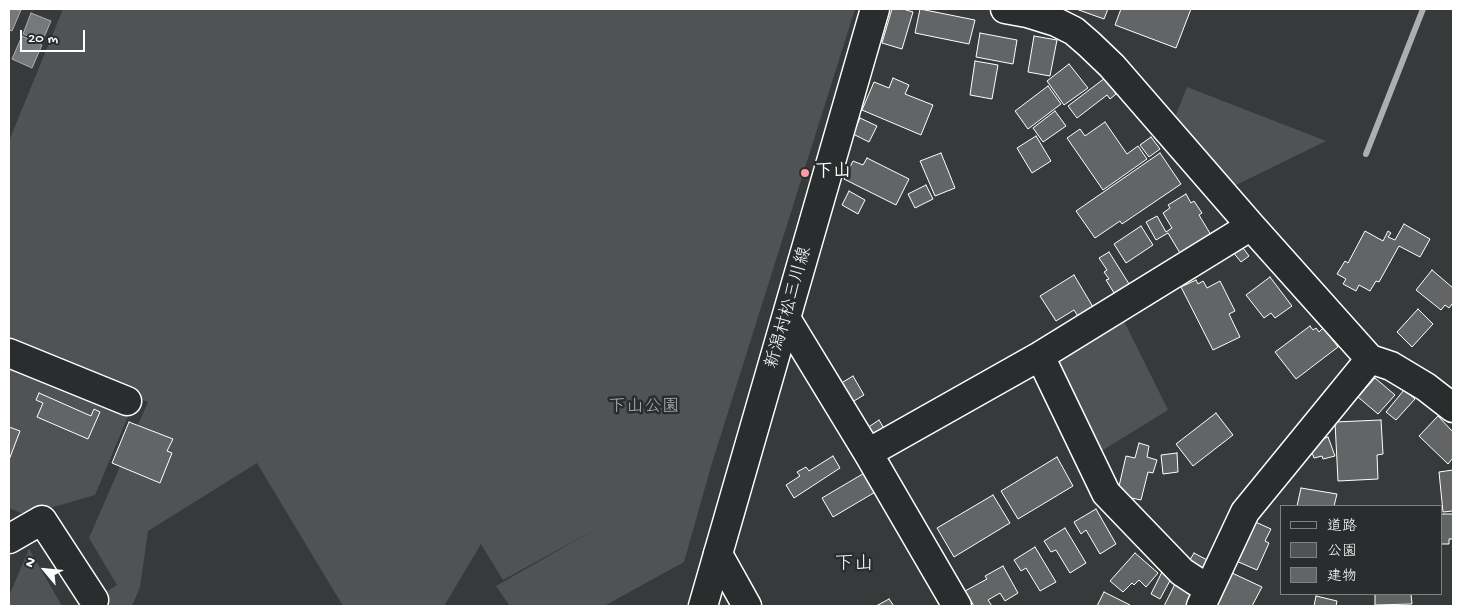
<!DOCTYPE html>
<html>
<head>
<meta charset="utf-8">
<style>
	body { margin:0 }
	#map { position:relative; width:1462px; height:615px; overflow:hidden; background:#373a3b; font-family:"Gochi Hand","Klee One",sans-serif }
	canvas { display:block }
	.frame { position:absolute; inset:0; border:10px solid #fff; pointer-events:none }
	.legend { position:absolute; left:1280px; top:505px; width:162px; height:90px; box-sizing:border-box; background:#2a2d2e; border:1px solid #7f8182; margin:0; padding:6px 9px; list-style:none; font-size:15px; color:#fff }
	.legend li { display:flex; align-items:center; gap:10px; height:25px }
	.legend b { width:25px; border:1px solid #7f8182 }
	.north { position:absolute; left:20px; top:545px; width:50px; height:50px; -webkit-text-stroke:4px #2a2d2e; paint-order:stroke; rotate:298deg; font-size:14px; font-weight:700; line-height:20px; text-align:center; color:#fff }
	.north::after { content:''; display:block; margin:auto; width:18px; height:22px; background:#fff; clip-path:polygon(50% 0,100% 100%,50% 72%,0 100%) }
	.scale { position:absolute; left:20px; top:30px; width:65px; height:22px; box-sizing:border-box; border:2px solid #fff; border-top:0; padding-left:6px; font-size:15px; line-height:18px; white-space:nowrap; color:#fff; -webkit-text-stroke:4px #2a2d2e; paint-order:stroke }
</style>
</head>
<body>
<div id="map">
<canvas width="1462" height="615"></canvas>
<div class="frame"></div>
<ul class="legend">
<li><b style="height:6px;background:#2a2d2e"></b>道路</li>
<li><b style="height:14px;background:#505354"></b>公園</li>
<li><b style="height:14px;background:#636465"></b>建物</li>
</ul>
<div class="north">N</div>
<div class="scale">20 m</div>
</div>
<script>
const ctx = document.querySelector('canvas').getContext('2d');
ctx.lineJoin = 'round';
function paint(path, color) { ctx.fillStyle = color; ctx.fill(path, 'evenodd'); }
const poly = rows => new Path2D(rows.map(r => 'M' + r).join(''));
function stroke(path, color, width, dash) { ctx.strokeStyle = color; ctx.lineWidth = width; ctx.lineCap = dash ? 'butt' : 'round'; ctx.setLineDash(dash || []); ctx.stroke(path); }
function drawText(font, color, halo, rows, align = 'center') {
  ctx.font = font + ' "Gochi Hand","Klee One",sans-serif'; ctx.lineWidth = 5; ctx.setLineDash([]); ctx.textBaseline = 'middle'; ctx.strokeStyle = halo; ctx.fillStyle = color; for (const [text, x, y, turn = 0] of rows) {
    ctx.save(); ctx.translate(x, y); ctx.rotate((+turn || 0) * Math.PI / 180); ctx.textAlign = isNaN(turn) ? turn : align; if (halo) ctx.strokeText(text, 0, 0); ctx.fillText(text, 0, 0); ctx.restore();
  }
}
paint(poly([
	[63,9,855,9,712,463,684,562,604,606,510,606,496,586,601,526,503,580,481,544,444,606,343,606,257,463,148,531,140,587,132,606,84,606,117,585,89,538,148,402,9,342,9,141],
	[1187,87,1326,141,1234,186,1174,120],
	[1120,313,1168,410,1095,455,1046,358],
	[9,365,129,414,95,495,26,515,9,508],
	[29,549,62,606,9,606,9,596]
]), '#505354');
const water = poly([
	[9,9,21,10,12,31,9,30,9,9],
	[31,13,51,21,42,42,23,34,31,13],
	[22,36,42,45,32,68,12,59,22,36]
]);
paint(water, '#767879');
stroke(water, '#adaeaf', 1);
stroke(poly([
	[1366,154,1423,9]
]), '#adaeaf', 6);
const building = poly([
	[892,9,903,9,913,12,902,49,882,43,892,9],
	[920,9,975,20,969,44,915,33,920,9],
	[1076,9,1108,9,1104,19,1076,9],
	[1121,9,1191,9,1176,48,1115,25,1121,9],
	[980,33,1017,40,1013,64,976,57,980,33],
	[1034,36,1057,40,1050,76,1028,72,1034,36],
	[975,61,998,65,992,99,970,95,975,61],
	[1069,64,1088,88,1064,105,1047,81,1069,64],
	[893,78,909,85,905,94,933,105,921,135,862,110,874,82,889,88,893,78],
	[1105,78,1116,94,1110,99,1107,95,1077,118,1068,106,1105,78],
	[1048,86,1061,104,1028,129,1015,111,1048,86],
	[1055,111,1066,126,1043,142,1033,128,1055,111],
	[860,118,877,126,869,142,853,134,860,118],
	[1105,122,1127,154,1138,146,1147,159,1103,190,1067,138,1080,129,1085,136,1105,122],
	[1036,136,1051,161,1032,173,1017,148,1036,136],
	[1151,137,1160,149,1149,157,1140,145,1151,137],
	[941,153,955,188,935,196,920,161,941,153],
	[1160,153,1181,184,1122,224,1120,221,1095,238,1076,211,1160,153],
	[867,158,909,179,896,205,844,179,853,161,863,165,867,158],
	[926,185,933,199,915,208,908,194,926,185],
	[849,191,865,200,858,214,842,205,849,191],
	[1186,194,1191,203,1194,201,1202,213,1199,215,1214,240,1183,258,1168,233,1156,240,1146,222,1157,216,1166,232,1172,228,1163,213,1170,208,1168,205,1186,194],
	[1404,224,1430,239,1420,257,1399,246,1379,282,1376,281,1370,291,1359,285,1356,291,1343,284,1346,279,1337,274,1345,261,1348,263,1365,231,1383,241,1388,231,1391,233,1388,237,1395,240,1404,224],
	[1141,226,1153,245,1126,263,1114,244,1141,226],
	[1237,240,1249,256,1241,262,1232,251,1237,240],
	[1109,252,1131,287,1116,296,1106,280,1109,279,1104,272,1107,270,1099,258,1109,252],
	[1432,270,1453,288,1453,303,1449,308,1445,305,1441,310,1416,290,1432,270],
	[1074,275,1096,312,1081,321,1074,310,1056,321,1040,296,1074,275],
	[1270,277,1292,306,1275,318,1271,313,1264,318,1246,295,1270,277],
	[1196,280,1198,284,1203,281,1207,288,1220,281,1235,311,1229,314,1240,337,1213,350,1181,287,1196,280],
	[1418,309,1433,324,1412,347,1397,332,1418,309],
	[1310,326,1313,330,1316,328,1319,332,1323,328,1338,347,1296,379,1275,352,1310,326],
	[853,376,864,395,849,404,838,385,853,376],
	[1375,378,1395,395,1378,414,1358,397,1375,378],
	[1404,390,1415,399,1396,420,1386,412,1404,390],
	[39,393,91,416,94,409,100,412,88,439,37,417,43,403,36,400,39,393],
	[1216,413,1233,435,1193,466,1176,444,1216,413],
	[1438,416,1453,432,1453,458,1448,464,1419,436,1438,416],
	[879,420,888,435,872,444,864,430,879,420],
	[1381,420,1383,454,1377,455,1378,479,1338,481,1335,422,1381,420],
	[129,422,173,439,167,451,172,453,160,483,112,463,129,422],
	[9,427,20,431,9,460,9,427],
	[1328,437,1335,456,1323,459,1322,456,1314,458,1309,444,1328,437],
	[1139,443,1149,446,1147,457,1157,460,1153,473,1148,472,1141,500,1117,495,1126,456,1135,458,1139,443],
	[1177,453,1178,472,1163,474,1161,455,1177,453],
	[833,456,840,468,794,498,786,485,800,476,797,472,806,467,809,471,833,456],
	[1057,457,1073,486,1018,519,1001,491,1057,457],
	[1453,470,1453,511,1443,512,1439,472,1453,470],
	[866,472,877,491,833,517,822,498,866,472],
	[1301,488,1337,494,1334,506,1297,506,1301,488],
	[993,495,1010,523,954,557,937,528,993,495],
	[1096,509,1116,544,1100,554,1086,530,1081,534,1074,522,1096,509],
	[1441,514,1453,514,1453,539,1449,539,1449,544,1441,544,1441,514],
	[1251,520,1271,529,1265,541,1269,543,1257,570,1234,560,1251,520],
	[1065,528,1086,563,1070,573,1056,550,1051,552,1044,541,1065,528],
	[1035,547,1056,582,1040,591,1026,568,1021,571,1014,560,1035,547],
	[1135,553,1158,573,1146,587,1139,580,1134,585,1132,583,1123,592,1110,581,1135,553],
	[1194,553,1211,562,1205,574,1187,565,1194,553],
	[1003,566,1018,593,1005,601,1000,593,988,600,992,606,974,606,965,591,987,579,985,576,1003,566],
	[1163,570,1173,575,1160,599,1151,594,1163,570],
	[1230,572,1262,587,1252,606,1214,606,1230,572],
	[1176,582,1197,592,1190,606,1164,606,1176,582],
	[1104,592,1130,605,1129,606,1097,606,1104,592],
	[1375,594,1411,594,1412,604,1375,605,1375,594],
	[1316,596,1337,601,1336,606,1314,606,1316,596],
	[889,599,894,606,876,606,889,599]
]);
paint(building, '#636465');
stroke(building, '#fff', 1);
const minor = poly([
	[1005,9,1027,13,1056,22,1074,31,1089,44,1112,66,1251,226,1370,359,1391,366,1426,387,1453,408],
	[787,320,868,453,957,606],
	[9,353,127,401],
	[1040,356,1106,493,1182,572,1208,589],
	[868,453,1040,356,1251,226],
	[9,539,42,520,94,600],
	[718,554,747,606],
	[1201,606,1245,512,1370,359]
]);
const major = poly([
	[703,606,875,9]
]);
stroke(minor, '#fff', 31);
stroke(major, '#fff', 31);
stroke(minor, '#2a2d2e', 28);
stroke(major, '#2a2d2e', 28);
for (const [x, y, r, color] of [
	[805,173,5,"#ff9aa2"]
]) { const dot = new Path2D(); dot.arc(x, y, r, 0, 2 * Math.PI); ctx.fillStyle = color; ctx.fill(dot); stroke(dot, '#2a2d2e', 2); }
drawText('bold 18px', '#fff', '#2a2d2e', [
	["下山",815,173]
], 'left');
drawText('18px', '#fff', '#2a2d2e', [
	["新潟村松三川線",790,308,-74]
]);
drawText('18px', '#b0b2b2', '#2a2d2e', [
	["下山公園",644,408]
]);
drawText('20px', '#fff', '#2a2d2e', [
	["下山",854,566]
]);
</script>
</body>
</html>
